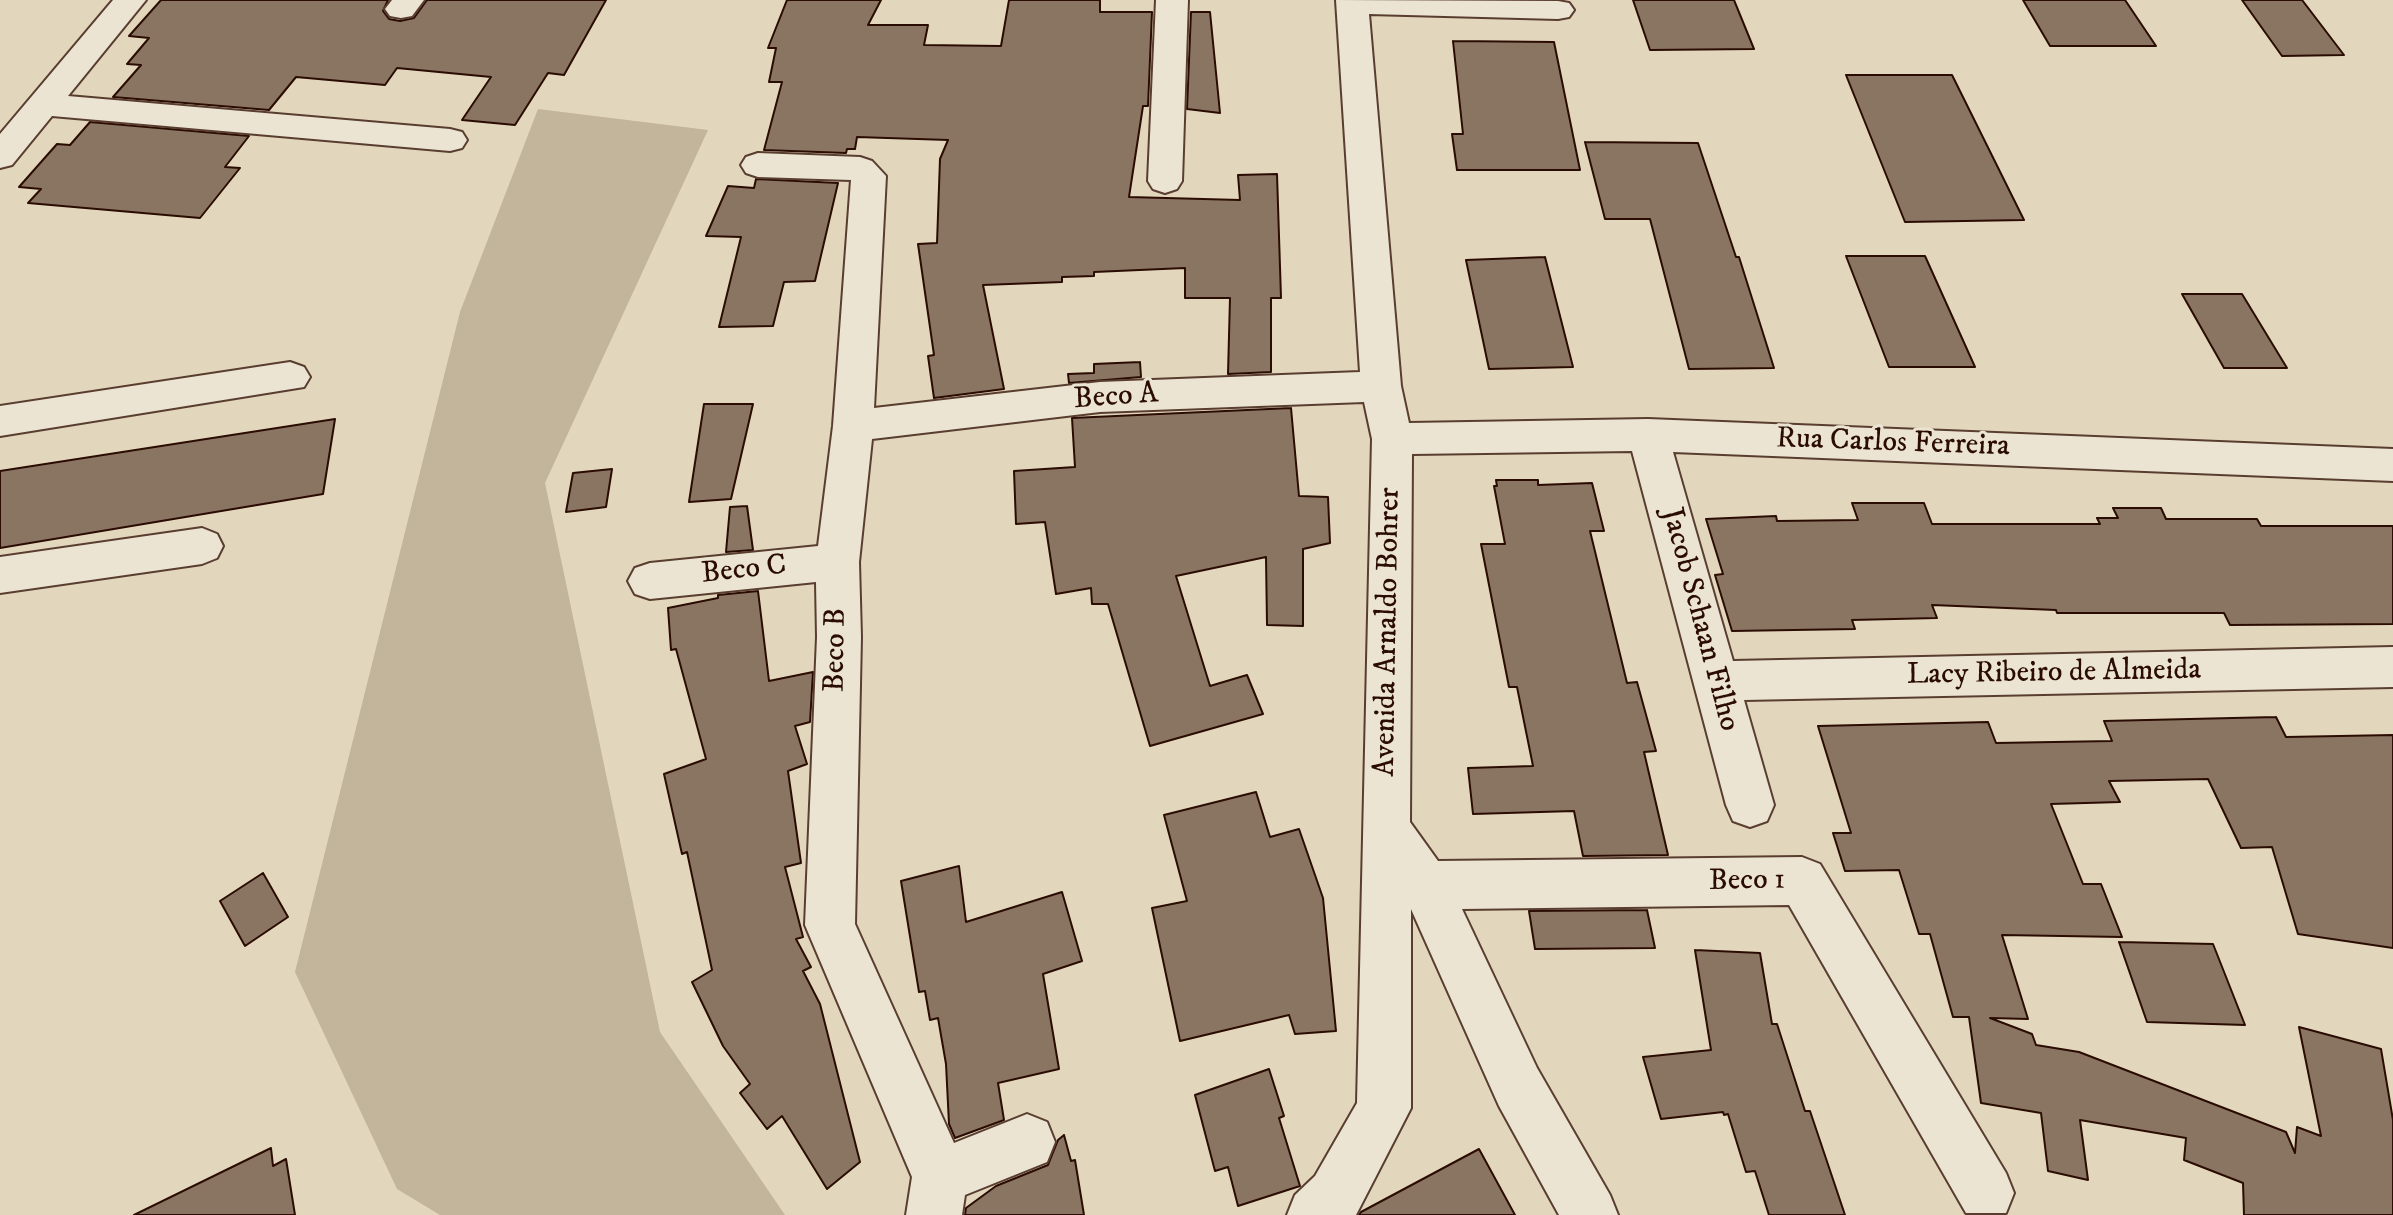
<!DOCTYPE html>
<html>
<head>
<meta charset="utf-8">
<style>
	body { margin:0 }
	canvas { display:block; background:#e2d6bc }
</style>
</head>
<body>
<canvas width="2393" height="1215"></canvas>
<script>
const ctx = document.querySelector('canvas').getContext('2d');
ctx.lineJoin = 'round';
function paint(path, color) { ctx.fillStyle = color; ctx.fill(path, 'evenodd'); }
const poly = rows => new Path2D(rows.map(r => 'M' + r).join(''));
function stroke(path, color, width, dash) { ctx.strokeStyle = color; ctx.lineWidth = width; ctx.lineCap = dash ? 'butt' : 'round'; ctx.setLineDash(dash || []); ctx.stroke(path); }
function drawText(font, color, halo, rows, align = 'center') {
  ctx.font = font + ' "IM FELL DW Pica",serif'; ctx.lineWidth = 6; ctx.setLineDash([]); ctx.textBaseline = 'middle'; ctx.strokeStyle = halo; ctx.fillStyle = color; for (const [text, x, y, turn = 0] of rows) {
    ctx.save(); ctx.translate(x, y); ctx.rotate((+turn || 0) * Math.PI / 180); ctx.textAlign = isNaN(turn) ? turn : align; if (halo) ctx.strokeText(text, 0, 0); ctx.fillText(text, 0, 0); ctx.restore();
  }
}
paint(poly([
	[538,109,708,130,545,483,660,1032,785,1215,440,1215,397,1189,295,972,460,312]
]), '#c3b49c');
const building = poly([
	[161,0,388,0,383,11,389,19,400,21,414,18,427,0,606,0,564,75,548,73,515,125,462,120,491,77,397,68,385,85,296,77,269,110,113,97,141,65,127,64,149,38,129,36,161,0],
	[787,0,881,0,868,25,928,25,924,45,1001,46,1009,0,1100,0,1100,12,1152,12,1148,106,1143,106,1129,197,1240,200,1238,175,1277,174,1281,298,1271,298,1271,372,1228,374,1230,298,1185,298,1185,268,1094,272,1094,276,1062,277,1062,282,983,285,1004,389,934,398,928,356,934,355,918,244,937,243,940,159,948,140,857,137,855,149,847,149,846,153,764,150,782,82,769,82,776,48,768,48,787,0],
	[1633,0,1734,0,1754,49,1650,50,1633,0],
	[2023,0,2125,0,2156,46,2050,46,2023,0],
	[2242,0,2302,0,2344,55,2282,56,2242,0],
	[1191,12,1210,12,1220,113,1187,109,1191,12],
	[1453,41,1554,42,1580,170,1457,170,1452,134,1463,134,1453,41],
	[1846,75,1952,75,2024,220,1905,222,1846,75],
	[90,122,249,136,225,167,240,168,200,218,28,203,41,189,19,187,57,144,70,145,90,122],
	[1585,142,1698,143,1736,257,1739,257,1774,368,1689,369,1650,219,1605,219,1585,142],
	[756,179,838,183,815,281,784,282,773,326,719,327,741,237,706,236,728,186,754,188,756,179],
	[1846,256,1925,256,1975,367,1889,367,1846,256],
	[1545,257,1573,367,1489,369,1466,260,1545,257],
	[2182,294,2242,294,2287,368,2224,368,2182,294],
	[1140,362,1141,377,1069,383,1068,374,1094,373,1094,364,1140,362],
	[704,404,753,404,731,499,689,502,704,404],
	[1291,408,1299,496,1328,497,1330,543,1303,549,1303,626,1267,625,1266,557,1176,576,1210,686,1247,675,1263,714,1150,746,1108,604,1092,604,1091,588,1056,594,1045,522,1016,524,1014,471,1075,467,1072,418,1291,408],
	[335,419,323,494,0,548,0,471,335,419],
	[612,469,606,507,566,512,573,473,612,469],
	[1496,480,1538,480,1538,485,1592,483,1604,531,1590,531,1627,683,1637,682,1656,751,1644,752,1668,855,1583,856,1574,811,1473,814,1468,768,1533,766,1517,687,1509,687,1481,544,1505,544,1494,486,1497,486,1496,480],
	[1852,503,1924,503,1932,524,2100,524,2097,518,2118,518,2113,508,2161,508,2166,519,2257,519,2261,526,2393,526,2393,624,2230,625,2224,613,2057,613,2056,610,1932,605,1937,618,1852,620,1855,629,1732,631,1715,575,1723,574,1706,519,1776,516,1777,521,1858,520,1852,503],
	[747,506,753,550,726,552,730,507,747,506],
	[758,591,769,681,813,672,810,722,795,726,807,764,788,771,801,863,785,867,803,937,796,939,811,967,803,971,820,1004,860,1162,827,1189,782,1116,767,1129,740,1093,750,1084,723,1046,692,982,712,970,687,852,682,854,664,774,706,759,676,649,671,650,668,608,718,598,718,595,758,591],
	[2276,717,2286,737,2393,735,2393,948,2298,934,2272,847,2241,848,2208,779,2109,781,2120,802,2051,804,2083,884,2101,884,2122,937,2002,935,2028,1019,1990,1018,2032,1034,2036,1045,2079,1052,2286,1132,2295,1153,2297,1127,2321,1136,2299,1027,2381,1049,2393,1120,2393,1215,2244,1215,2243,1183,2184,1160,2186,1138,2080,1120,2088,1180,2048,1171,2041,1113,1981,1103,1969,1017,1953,1017,1930,934,1919,934,1899,870,1845,871,1833,833,1851,833,1818,726,1988,722,1996,743,2112,741,2104,721,2276,717],
	[1256,792,1270,837,1299,829,1323,898,1336,1031,1295,1034,1289,1015,1180,1041,1152,908,1187,901,1164,815,1256,792],
	[959,866,966,922,1062,892,1082,961,1043,974,1059,1069,998,1083,1004,1120,955,1138,949,1124,946,1064,938,1018,930,1020,925,991,919,992,901,881,959,866],
	[263,873,288,917,245,946,220,901,263,873],
	[1647,910,1655,948,1535,949,1529,911,1647,910],
	[2119,942,2213,944,2245,1025,2147,1022,2119,942],
	[1695,950,1760,953,1772,1024,1777,1024,1805,1111,1810,1111,1845,1215,1769,1215,1755,1171,1746,1172,1728,1114,1724,1115,1723,1112,1661,1119,1643,1057,1711,1050,1695,950],
	[1269,1069,1284,1116,1279,1118,1300,1186,1238,1206,1228,1167,1215,1171,1195,1095,1269,1069],
	[1064,1135,1071,1161,1075,1160,1084,1215,965,1215,966,1208,996,1186,1048,1165,1058,1140,1064,1135],
	[271,1148,273,1166,286,1159,295,1215,134,1215,271,1148],
	[1479,1149,1515,1215,1359,1215,1361,1212,1479,1149]
]);
paint(building, '#8a7563');
stroke(building, '#2b0c02', 2);
const minor = poly([
	[113,0,146,0,68,96,450,129,462,132,467,140,462,148,450,151,52,116,12,165,0,168,0,134,113,0],
	[392,0,424,0,412,16,401,18,390,16,385,9,392,0],
	[1156,0,1188,0,1182,181,1177,189,1165,193,1153,189,1148,181,1156,0],
	[1336,0,1558,1,1569,3,1574,10,1569,17,1558,19,1369,14,1401,386,1409,423,1648,419,2393,449,2393,481,1673,452,1733,661,2393,647,2393,687,1744,700,1774,805,1767,821,1750,827,1733,821,1726,805,1632,451,1412,454,1410,822,1438,861,1802,857,1820,864,2006,1173,2014,1193,2006,1213,1966,1213,1789,905,1462,909,1537,1068,1610,1195,1618,1215,1559,1215,1499,1106,1411,909,1411,1108,1356,1215,1287,1215,1295,1195,1315,1176,1357,1103,1372,439,1364,402,1100,412,872,439,859,562,861,637,855,924,954,1143,1027,1114,1047,1122,1055,1142,1047,1162,965,1195,962,1215,906,1215,912,1177,805,925,817,637,816,582,650,599,635,594,628,581,635,568,650,563,818,546,833,426,851,180,758,177,746,173,741,165,746,157,758,153,860,157,872,161,886,176,874,408,1100,382,1360,372,1336,0],
	[290,362,304,367,310,377,304,387,0,436,0,406,290,362],
	[202,528,217,534,223,546,217,558,202,564,0,593,0,557,202,528]
]);
stroke(minor, '#593e30', 4);
paint(minor, '#ece4d3');
drawText('30px', '#2b0c02', '#ece4d3', [
	["Beco A",1116,398,-4],
	["Rua Carlos Ferreira",1893,444,2],
	["Beco C",744,571,-6],
	["Jacob Schaan Filho",1699,620,75],
	["Avenida Arnaldo Bohrer",1389,632,-89],
	["Beco B",837,650,-89],
	["Lacy Ribeiro de Almeida",2054,674,-1],
	["Beco 1",1747,882,-1]
]);
</script>
</body>
</html>
